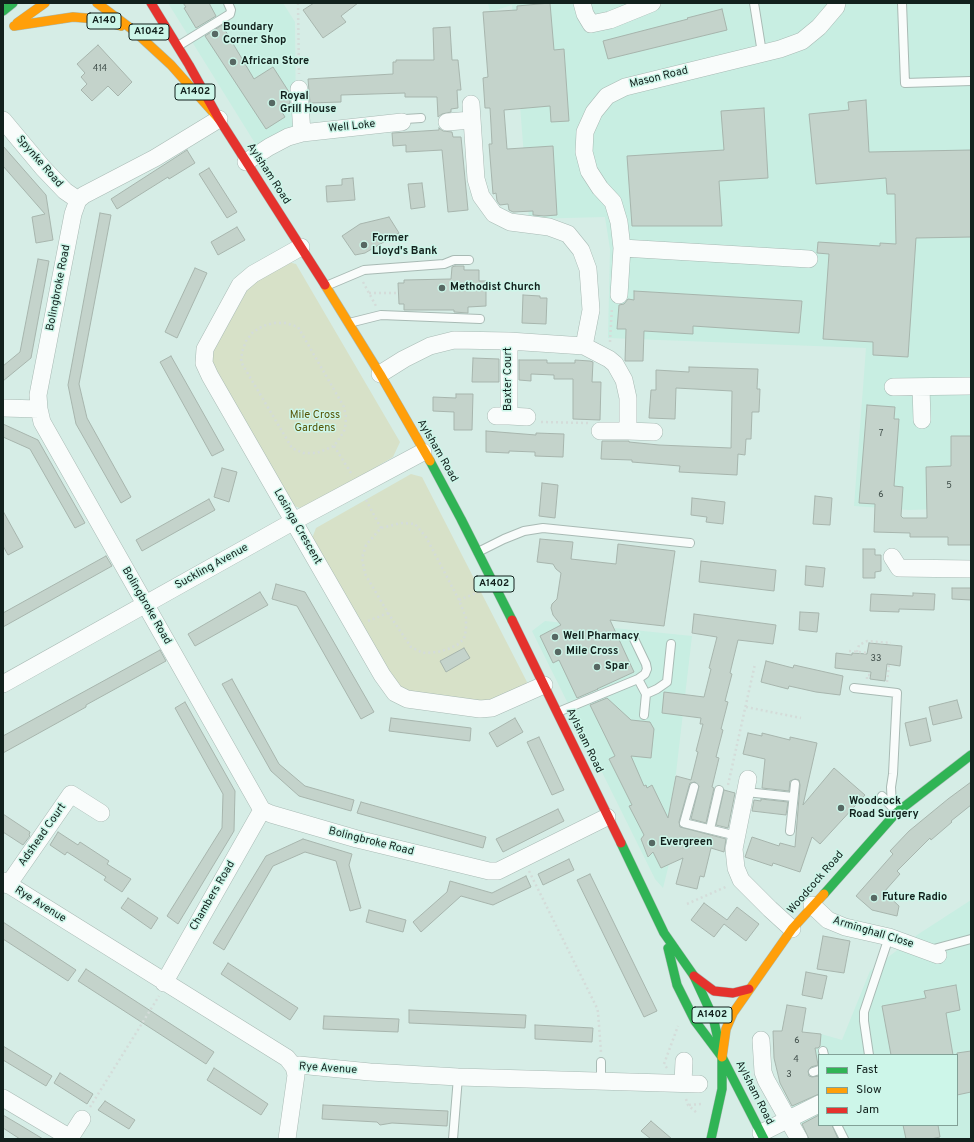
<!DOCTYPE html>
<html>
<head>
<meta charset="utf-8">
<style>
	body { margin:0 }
	#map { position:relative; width:974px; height:1142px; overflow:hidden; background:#d6ede6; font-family:Overpass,sans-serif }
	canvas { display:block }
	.frame { position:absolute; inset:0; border:4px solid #12211d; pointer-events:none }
	.legend { position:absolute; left:818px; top:1054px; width:140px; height:72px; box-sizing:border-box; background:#cdf6e9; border:1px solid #82a197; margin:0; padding:5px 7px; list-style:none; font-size:12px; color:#12211d }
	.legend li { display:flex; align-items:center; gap:8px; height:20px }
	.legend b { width:20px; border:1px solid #82a197 }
</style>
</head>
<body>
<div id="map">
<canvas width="974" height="1142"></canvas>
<div class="frame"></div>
<ul class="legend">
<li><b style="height:5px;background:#30b455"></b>Fast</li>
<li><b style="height:5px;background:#ff9f0a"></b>Slow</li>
<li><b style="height:5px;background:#e5322d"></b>Jam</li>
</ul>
</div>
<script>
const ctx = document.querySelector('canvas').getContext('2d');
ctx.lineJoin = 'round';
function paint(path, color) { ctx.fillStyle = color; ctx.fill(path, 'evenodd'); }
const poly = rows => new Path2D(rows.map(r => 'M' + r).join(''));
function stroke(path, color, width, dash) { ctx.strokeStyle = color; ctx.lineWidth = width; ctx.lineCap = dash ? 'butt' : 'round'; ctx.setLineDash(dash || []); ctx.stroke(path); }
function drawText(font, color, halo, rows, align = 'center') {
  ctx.font = font + ' Overpass,sans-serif'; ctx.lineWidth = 3; ctx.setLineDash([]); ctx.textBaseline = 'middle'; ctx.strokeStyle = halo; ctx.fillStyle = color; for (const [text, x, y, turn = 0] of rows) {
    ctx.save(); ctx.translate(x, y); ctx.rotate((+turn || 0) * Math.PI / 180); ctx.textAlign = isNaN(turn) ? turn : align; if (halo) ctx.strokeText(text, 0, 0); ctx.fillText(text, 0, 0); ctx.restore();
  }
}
paint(poly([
	[168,3,283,3,295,22,296,125,258,148],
	[488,3,971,3,971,508,909,510,854,506,866,348,608,338,610,249,605,217,529,219,512,5,490,12],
	[545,621,692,636,676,773,667,826,678,828,663,888,655,879,532,631],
	[971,900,971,1139,809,1139,780,1084,774,1058,773,1031,821,1034,842,1040,870,971,917,935],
	[819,1055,957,1055,957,1125,819,1125]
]), '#c8eee2');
paint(poly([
	[288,262,296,264,400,442,393,457,304,510,288,503,213,372,211,355,250,285],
	[411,474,422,477,527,682,524,689,493,704,407,695,393,685,311,541,316,528]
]), '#d7e1c8');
const building = poly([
	[183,3,209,3,216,16,196,28,184,8,186,7,183,3],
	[314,3,358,3,341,16,346,22,323,38,303,10,314,3],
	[550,3,554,50,564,49,569,121,551,122,550,106,504,110,507,149,553,146,557,215,544,216,533,215,533,211,513,212,509,210,508,204,500,205,497,201,496,193,493,194,489,144,492,144,491,125,490,108,485,108,483,78,488,77,483,12,517,10,517,6,550,3],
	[722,9,727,30,608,59,603,41,688,19,687,18,722,9],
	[222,25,254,79,273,67,289,92,290,103,280,109,285,117,266,129,205,36,222,25],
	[450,27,452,60,458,60,461,90,457,90,458,108,451,109,451,112,442,114,438,117,437,97,405,97,405,93,341,95,341,102,310,103,308,79,393,74,393,62,396,62,396,60,434,60,433,28,450,27],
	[98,45,132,82,118,96,108,86,92,101,81,90,87,84,81,77,85,73,77,64,98,45],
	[866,100,869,152,971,150,971,237,916,238,908,357,873,355,873,342,823,339,829,254,817,253,818,242,880,246,880,243,896,244,895,194,887,194,886,178,816,184,809,114,849,110,848,102,866,100],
	[764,108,768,178,719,181,722,226,632,226,627,156,724,150,721,111,764,108],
	[439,128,443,131,452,132,453,137,461,137,468,210,448,212,442,150,406,152,406,145,393,146,392,133,439,130,439,128],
	[3,146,46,195,53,240,36,243,32,217,45,214,3,166,3,146],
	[187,150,195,163,169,179,168,177,117,209,111,199,187,150],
	[209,168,237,212,227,218,199,174,209,168],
	[353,178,355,200,327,202,326,186,342,185,342,179,353,178],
	[422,183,425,207,411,209,408,184,422,183],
	[100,213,111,215,79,384,87,418,131,497,121,503,76,424,68,385,100,213],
	[389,217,399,233,365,253,355,255,342,236,360,224,389,217],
	[237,227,245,240,218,255,211,242,237,227],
	[38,259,49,261,31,358,3,381,3,366,20,352,38,259],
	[455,266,464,266,464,270,479,270,479,281,486,281,486,306,468,307,468,313,454,312,454,310,404,310,404,304,399,304,398,283,404,283,404,280,451,279,452,267,455,266],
	[195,268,207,273,177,338,165,332,195,268],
	[634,291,802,301,799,333,693,326,693,334,644,331,643,361,625,361,626,329,617,329,619,305,624,304,628,299,634,300,634,291],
	[523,295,540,296,540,298,547,298,546,324,522,323,523,295],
	[171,356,224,450,212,456,160,362,171,356],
	[473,358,499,359,499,382,472,382,473,358],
	[519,360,547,360,547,363,575,363,575,360,590,361,593,362,592,382,601,382,600,420,573,419,573,379,554,379,554,375,531,374,531,381,519,380,519,360],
	[689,367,758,369,757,389,760,389,759,412,752,412,751,439,746,439,745,455,738,454,737,475,679,472,680,466,632,462,632,460,601,459,602,441,629,441,629,442,659,445,731,448,732,391,676,388,675,419,649,418,651,390,656,390,656,370,689,372,689,367],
	[456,394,473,394,472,430,454,430,454,412,433,411,433,397,456,398,456,394],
	[867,405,895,407,894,419,899,419,894,486,903,487,901,516,903,518,927,518,926,467,951,466,951,436,971,436,971,545,948,545,948,537,910,537,910,533,874,532,875,504,859,503,867,405],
	[3,424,38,440,85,523,75,528,30,449,3,437,3,424],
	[486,431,536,435,536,433,564,434,563,457,535,456,535,452,509,451,509,453,486,452,486,431],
	[222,468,237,472,229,502,214,497,222,468],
	[542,483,558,485,555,518,539,516,542,483],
	[815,496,832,498,830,525,813,524,815,496],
	[692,498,725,502,723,524,706,522,707,517,691,515,692,498],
	[209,499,215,510,142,551,136,540,209,499],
	[3,511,23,547,8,555,3,546,3,511],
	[540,539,573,542,571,559,616,564,618,544,675,551,664,626,610,620,634,672,597,689,598,689,577,698,559,660,553,663,540,636,561,625,553,615,551,608,552,604,557,599,561,573,556,569,553,564,537,562,540,539],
	[863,549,875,549,875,555,881,555,881,571,875,572,875,578,863,578,863,549],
	[106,556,112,566,3,627,3,613,106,556],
	[701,561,776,570,774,591,699,582,701,561],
	[806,566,825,568,823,587,805,585,806,566],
	[276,584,305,592,374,712,361,719,297,606,272,599,276,584],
	[952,588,971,588,971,600,952,599,952,588],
	[260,592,268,605,195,646,188,634,260,592],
	[913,593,935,594,934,610,899,609,899,612,870,611,871,594,913,596,913,593],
	[800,612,819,613,817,632,799,630,800,612],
	[694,614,776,625,773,644,738,640,730,673,732,674,725,701,728,702,721,729,723,730,716,757,719,758,712,787,714,788,706,823,691,819,699,786,695,782,690,783,689,786,679,822,680,827,726,839,724,852,711,848,704,877,700,876,697,889,676,884,683,858,661,868,653,852,648,857,641,839,644,835,629,806,632,805,609,759,615,756,590,705,607,698,631,720,650,722,654,729,651,758,631,756,644,786,646,785,647,788,652,785,668,818,676,776,691,780,698,752,696,751,703,724,700,724,701,718,662,713,664,692,704,697,711,669,709,668,717,637,692,633,694,614],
	[869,643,902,646,900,666,887,664,885,681,870,679,871,672,835,668,836,653,852,655,852,653,867,654,869,643],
	[464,648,470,658,446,672,440,661,464,648],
	[160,650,166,661,86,705,86,707,3,753,3,736,160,650],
	[766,661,793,668,794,665,843,676,840,695,816,692,789,686,788,689,761,682,766,661],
	[232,679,279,764,305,786,354,800,351,811,299,796,271,771,222,684,232,679],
	[957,700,962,718,933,725,929,707,957,700],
	[185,702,235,791,234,831,178,924,167,916,222,828,223,794,175,708,185,702],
	[391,718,471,728,470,741,389,731,391,718],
	[515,718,523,732,497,747,489,733,515,718],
	[926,718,931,741,910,746,905,723,926,718],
	[748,733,762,736,762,733,790,740,790,737,817,743,803,805,834,768,865,795,820,844,812,837,800,872,773,863,772,866,745,857,752,837,779,846,780,843,795,847,800,785,799,780,795,779,790,781,789,791,762,788,765,759,743,754,748,733],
	[539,737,564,790,552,795,527,742,539,737],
	[971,782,971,805,951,821,952,822,931,840,930,838,897,871,900,874,884,892,899,906,897,916,872,910,856,896,893,854,890,851,909,831,948,799,971,782],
	[724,790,735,793,728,828,716,825,724,790],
	[761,799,788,802,786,815,752,811,754,800,761,801,761,799],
	[361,802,486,837,483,848,357,813,361,802],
	[558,809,564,821,503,852,496,839,558,809],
	[3,814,30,832,29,835,30,836,23,845,3,832,3,814],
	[58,832,78,845,80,842,109,861,107,864,131,879,122,892,104,880,106,877,67,852,65,855,50,845,58,832],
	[303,839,352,854,349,865,361,908,350,911,336,861,305,852,273,866,224,950,213,943,266,856,303,839],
	[569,859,574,870,543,885,538,874,569,859],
	[590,874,657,1011,644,1017,577,880,590,874],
	[526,876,531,887,493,905,461,896,421,932,413,922,447,892,450,881,492,893,526,876],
	[128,898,158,918,151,929,121,908,128,898],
	[704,903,727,920,737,907,759,924,746,941,724,924,714,937,691,920,704,903],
	[369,910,406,920,403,932,366,922,369,910],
	[3,922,76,970,68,981,3,939,3,922],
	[823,936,850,941,844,973,817,969,823,936],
	[228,963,298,1008,290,1020,221,974,228,963],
	[86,969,214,1052,206,1064,78,981,86,969],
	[806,972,827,976,822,999,802,995,806,972],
	[956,985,960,1010,946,1013,953,1055,891,1055,882,1006,926,998,924,991,956,985],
	[787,1005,806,1008,802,1032,821,1034,820,1046,818,1048,815,1048,818,1065,811,1067,808,1071,809,1076,812,1077,819,1076,819,1094,792,1106,780,1083,774,1058,773,1031,782,1031,787,1005],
	[409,1010,526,1015,525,1028,409,1023,409,1010],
	[324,1016,399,1019,398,1032,323,1029,324,1016],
	[535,1025,593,1028,592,1042,535,1039,535,1025],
	[3,1046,52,1076,46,1086,3,1060,3,1046],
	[971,1051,971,1092,957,1095,957,1053,971,1051],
	[214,1068,268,1104,261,1115,207,1080,214,1068],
	[60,1073,93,1094,87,1104,54,1083,60,1073],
	[105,1101,135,1120,129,1129,98,1110,105,1101],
	[323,1105,448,1111,447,1126,392,1123,380,1125,377,1122,322,1119,323,1105],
	[3,1115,20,1125,43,1139,20,1139,3,1128,3,1115],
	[819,1115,819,1125,832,1125,838,1139,809,1139,802,1124,819,1115],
	[651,1121,672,1139,651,1139,641,1131,651,1121],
	[903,1125,938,1125,940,1137,931,1139,906,1139,903,1125]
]);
paint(building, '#c4d3cb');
stroke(building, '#a7b5ad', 1);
const lane = poly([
	[754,3,762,53],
	[902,3,905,83,971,81],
	[178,46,230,14,231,10,228,3],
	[402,122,405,119,421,118],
	[326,286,364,270,444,264,454,260,469,260],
	[349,323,381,315,480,319],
	[478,552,504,539,524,531,543,528,690,543],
	[638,679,646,694,644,715],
	[854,688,897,693,893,774,891,787,892,807],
	[646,694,657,689,667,682,671,644],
	[558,712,638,679,645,674,647,669,646,664,634,639],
	[694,787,684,823,737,836],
	[746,792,793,797],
	[882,796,892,807],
	[710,829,719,790],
	[790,831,795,784],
	[930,950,971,939],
	[823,1051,824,1055],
	[869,1055,864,1021,864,1012,889,937],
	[601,1062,601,1081],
	[813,1072,819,1070],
	[837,1125,844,1139],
	[453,1139,458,1077]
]);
const street = poly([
	[582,3,585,14,591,24,610,20,652,3],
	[299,89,302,133],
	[471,104,476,179,481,196,494,214,510,222,549,227,568,234,581,250,588,269,591,310,584,346],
	[219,119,155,158,84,195,78,200,73,214,38,395,39,409,42,422,262,810,271,814,357,839,489,871,498,871,607,817],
	[3,120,43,168,65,191,78,200],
	[447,122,472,120],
	[246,162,269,147,288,137,302,133,402,122],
	[301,247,253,274,240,285,205,349,204,363,210,376,382,675,395,693,407,699,480,709,492,708,544,685],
	[622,248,809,259],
	[619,295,622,248,619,222,613,202,600,188,589,171,584,152,585,132,594,112,607,96,625,87,780,49,802,41,819,27,836,7,837,3],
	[380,374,404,359,430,346,454,340,509,341,584,346,609,359,615,364,624,380,628,398,628,431,600,431],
	[893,387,971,386],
	[921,387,922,420],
	[3,408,39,409],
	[496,416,509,416,509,341],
	[509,416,527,417],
	[628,431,654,432],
	[892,557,899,568,971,569],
	[3,684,294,521,423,452],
	[748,779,734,849,736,868,741,880,770,909,792,929],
	[3,881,287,1058,294,1067,299,1065,370,1072,458,1077,699,1084],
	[8,885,71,794,101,813],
	[812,905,828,920,845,927,889,937,938,955],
	[164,983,262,810],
	[761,1040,763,1072,766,1080,799,1139],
	[683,1083,684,1061],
	[3,1098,72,1139],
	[761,1133,819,1104],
	[70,1138,82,1119],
	[287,1139,296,1075,294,1067]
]);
const fast = poly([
	[3,11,13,3],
	[430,461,461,519,512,620],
	[621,843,664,933,694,976,713,1017,722,1057,722,1089,711,1139],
	[824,894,896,813,971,755],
	[668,948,677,985,695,1021,722,1057,764,1139]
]);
const slow = poly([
	[97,3,133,30,171,65,219,119],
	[17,23,45,3],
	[14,26,73,17,97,19,121,26],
	[325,285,380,374,430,461],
	[722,1057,726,1029,733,1013,792,929,824,894]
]);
const jam = poly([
	[151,3,189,65,219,119,325,285],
	[512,620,621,843],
	[694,976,714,991,733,993,749,989]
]);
stroke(lane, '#a8bab4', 10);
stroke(street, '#a8bab4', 18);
stroke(fast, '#a8bab4', 10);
stroke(slow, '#a8bab4', 10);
stroke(jam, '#a8bab4', 10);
stroke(poly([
	[298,3,299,74],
	[363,282,376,306],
	[369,293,398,293],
	[274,323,286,323,298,327,344,407,346,417,345,429,341,436,334,446,317,453,303,453,292,448,241,362,242,352,246,341,253,332,263,326,274,323],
	[610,342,612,307],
	[541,422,588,423],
	[334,446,351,473],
	[366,500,381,528],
	[401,523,415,524,426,537,459,600,466,618,466,630,464,639,457,645,448,649,438,652,423,653,411,647,388,613,365,574,362,558,366,545,381,528,401,523],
	[459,600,479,592],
	[368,621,388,613],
	[849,651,868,653],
	[857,652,859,645,867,641,891,643],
	[867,679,867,675,871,675],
	[887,682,889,665],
	[746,707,801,718],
	[728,785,755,664],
	[529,871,597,1008,598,1012,601,1052],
	[687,904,728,886],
	[667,1068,664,1064,678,1026],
	[686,1099,688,1105,698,1114],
	[689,1105,702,1104],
	[90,1107,159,996]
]), '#d4dcd9', 2.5, [2, 3]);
stroke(lane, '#f9fcfb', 8);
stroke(street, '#f9fcfb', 17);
stroke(fast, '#30b455', 9);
stroke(slow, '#ff9f0a', 9);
stroke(jam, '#e5322d', 9);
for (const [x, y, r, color] of [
	[215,34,4,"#576863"],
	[233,62,4,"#576863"],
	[272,103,4,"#576863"],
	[364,245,4,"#576863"],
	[442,288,4,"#576863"],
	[555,637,4,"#576863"],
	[558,652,4,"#576863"],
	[597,667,4,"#576863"],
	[841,808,4,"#576863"],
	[652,843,4,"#576863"],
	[874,898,4,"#576863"]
]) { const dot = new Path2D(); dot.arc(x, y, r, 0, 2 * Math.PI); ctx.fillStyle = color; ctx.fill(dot); stroke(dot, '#cdf6e9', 1.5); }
drawText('9px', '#404e4a', null, [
	["414",100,69],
	["7",881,434],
	["5",949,486],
	["6",881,495],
	["33",876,659],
	["6",797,1041],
	["4",796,1060],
	["3",789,1075]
]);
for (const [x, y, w] of [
	[104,21,34],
	[149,32,40],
	[195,92,40],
	[494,584,40],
	[712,1015,40]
]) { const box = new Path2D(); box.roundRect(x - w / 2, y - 8, w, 16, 3); ctx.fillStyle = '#cdf6e9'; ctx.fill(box); stroke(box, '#12211d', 1); }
drawText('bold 10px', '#12211d', null, [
	["A140",104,21],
	["A1042",149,32],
	["A1402",195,92],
	["A1402",494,584],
	["A1402",712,1015]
]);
drawText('bold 11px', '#12211d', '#cdf6e9', [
	["Boundary",223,28],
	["Corner Shop",223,41],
	["African Store",241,62],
	["Royal",280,97],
	["Grill House",280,110],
	["Former",372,239],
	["Lloyd's Bank",372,252],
	["Methodist Church",450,288],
	["Well Pharmacy",563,637],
	["Mile Cross",566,652],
	["Spar",605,667],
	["Woodcock",849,802],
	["Road Surgery",849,815],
	["Evergreen",660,843],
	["Future Radio",882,898]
], 'left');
drawText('11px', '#12211d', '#cdf6e9', [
	["Mason Road",659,78,-14],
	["Well Loke",352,127,-6],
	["Spynke Road",39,162,49],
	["Aylsham Road",268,174,57],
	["Bolingbroke Road",59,288,-79],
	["Baxter Court",509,379,-90],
	["Aylsham Road",437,451,60],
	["Losinga Crescent",297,527,60],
	["Suckling Avenue",212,567,-29],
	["Bolingbroke Road",146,606,60],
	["Aylsham Road",584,741,64],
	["Adshead Court",43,835,-55],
	["Bolingbroke Road",371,842,14],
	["Woodcock Road",816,883,-49],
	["Chambers Road",213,896,-60],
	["Rye Avenue",40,905,32],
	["Arminghall Close",873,933,17],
	["Rye Avenue",328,1069,4],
	["Aylsham Road",754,1093,63]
]);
drawText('11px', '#575508', '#cdf6e9', [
	["Mile Cross",315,416],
	["Gardens",315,429]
]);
</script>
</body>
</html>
